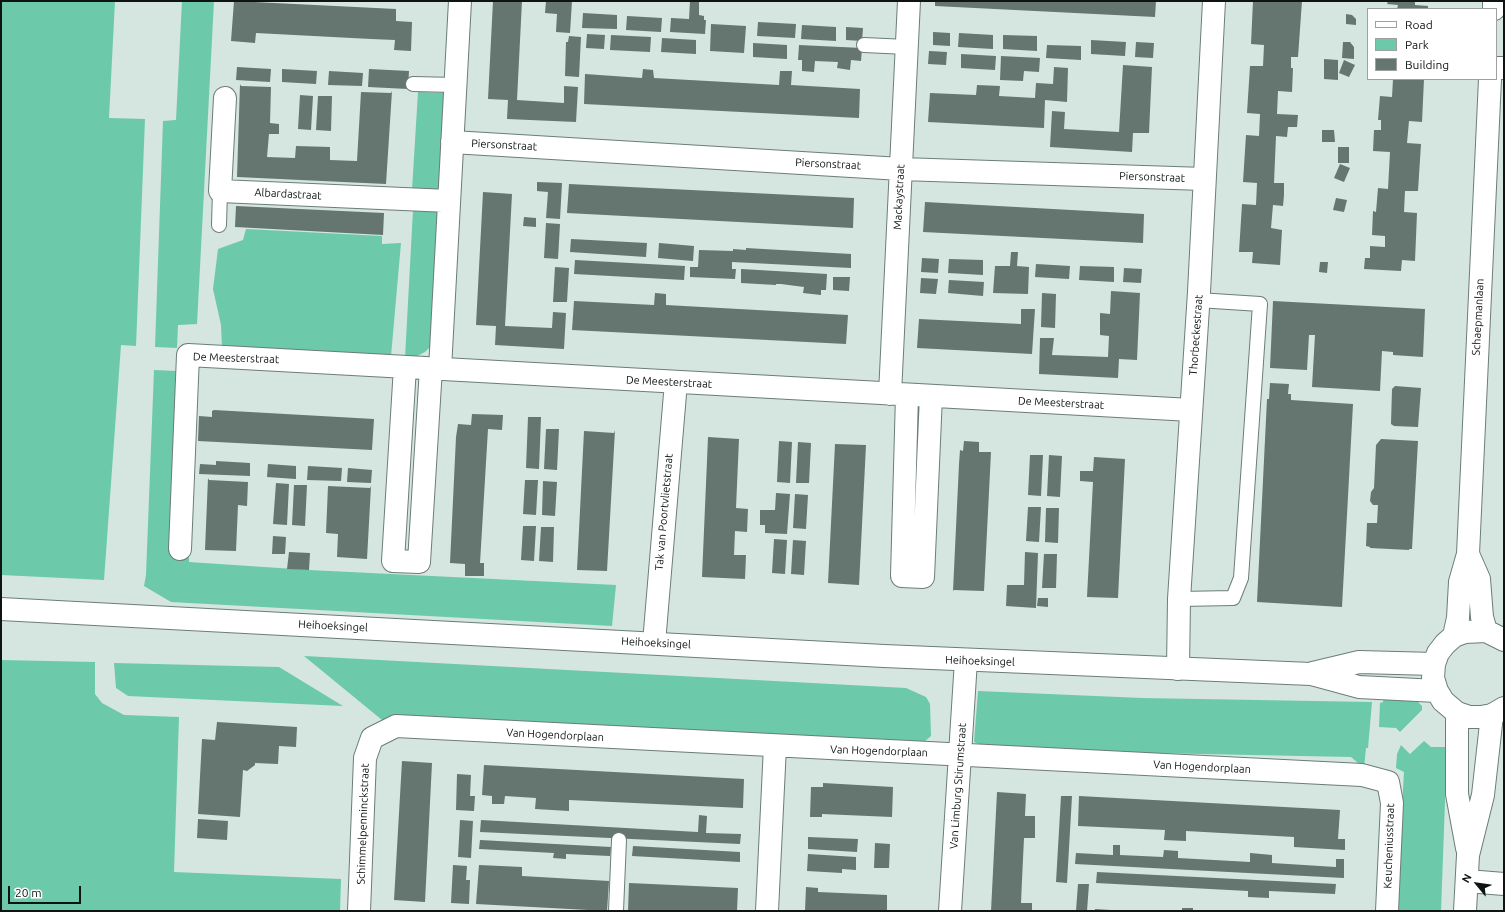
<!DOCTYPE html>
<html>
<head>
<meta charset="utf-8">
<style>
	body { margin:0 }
	#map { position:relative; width:1505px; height:912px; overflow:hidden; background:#d4e6df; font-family:Ubuntu,sans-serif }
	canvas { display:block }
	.frame { position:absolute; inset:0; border:2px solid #0e1412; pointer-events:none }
	.legend { position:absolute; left:1367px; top:8px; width:130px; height:72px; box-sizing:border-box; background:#fff; border:1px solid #9fa1a0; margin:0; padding:5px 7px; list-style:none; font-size:12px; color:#0e1412 }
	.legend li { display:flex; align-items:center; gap:8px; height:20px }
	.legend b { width:20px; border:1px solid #9fa1a0 }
	.north { position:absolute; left:1457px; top:864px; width:40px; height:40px; -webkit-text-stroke:3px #fff; paint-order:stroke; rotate:299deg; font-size:11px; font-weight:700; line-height:16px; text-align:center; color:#0e1412 }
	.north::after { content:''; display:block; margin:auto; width:14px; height:18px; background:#0e1412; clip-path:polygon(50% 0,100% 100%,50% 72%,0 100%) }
	.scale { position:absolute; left:8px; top:886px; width:73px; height:18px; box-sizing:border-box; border:2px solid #0e1412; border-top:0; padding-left:5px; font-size:12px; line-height:14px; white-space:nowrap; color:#0e1412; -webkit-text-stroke:3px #fff; paint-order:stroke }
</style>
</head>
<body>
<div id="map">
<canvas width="1505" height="912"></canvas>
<div class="frame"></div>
<ul class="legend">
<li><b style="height:5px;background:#fff"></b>Road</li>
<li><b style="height:11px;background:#6cc9aa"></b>Park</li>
<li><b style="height:11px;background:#65756f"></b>Building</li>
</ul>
<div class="north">N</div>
<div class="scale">20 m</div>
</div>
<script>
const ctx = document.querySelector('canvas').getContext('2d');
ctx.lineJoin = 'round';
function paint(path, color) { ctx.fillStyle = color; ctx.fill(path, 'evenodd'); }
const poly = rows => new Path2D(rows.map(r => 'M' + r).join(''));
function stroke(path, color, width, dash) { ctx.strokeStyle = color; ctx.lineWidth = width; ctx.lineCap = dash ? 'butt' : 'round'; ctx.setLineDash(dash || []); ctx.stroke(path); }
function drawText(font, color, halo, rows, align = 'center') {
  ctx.font = font + ' Ubuntu,sans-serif'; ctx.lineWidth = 3; ctx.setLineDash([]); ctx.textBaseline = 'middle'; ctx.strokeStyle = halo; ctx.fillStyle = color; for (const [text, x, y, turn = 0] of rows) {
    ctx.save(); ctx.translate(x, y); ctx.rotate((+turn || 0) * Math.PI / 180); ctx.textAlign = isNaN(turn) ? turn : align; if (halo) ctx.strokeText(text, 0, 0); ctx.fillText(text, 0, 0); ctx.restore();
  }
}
paint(poly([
	[1,1,115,1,109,118,145,119,136,346,121,345,104,580,1,575],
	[182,1,214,1,197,324,178,325,177,348,155,347,163,121,176,120],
	[418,92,445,93,439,192,412,190],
	[413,210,439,212,430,347,425,352,415,357,405,358],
	[246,229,382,236,382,244,401,243,391,356,222,348,221,325,213,289,218,249,243,240],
	[154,370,176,371,169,553,189,553,189,562,309,570,616,585,612,626,171,602,144,586,146,575],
	[304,656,906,688,926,697,930,704,931,736,924,742,779,740,382,720],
	[1,660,95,662,95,694,102,703,124,715,179,717,174,872,341,879,340,911,1,911],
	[114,663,279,667,343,706,128,696,116,688],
	[978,691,1142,698,1372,702,1368,748,1366,748,1364,768,1351,757,1001,750,986,747,974,742],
	[1384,697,1416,700,1422,706,1422,710,1400,732,1396,728,1379,727,1380,703,1383,702],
	[1424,741,1431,747,1447,747,1441,911,1396,911,1404,772,1396,768,1397,754,1401,745,1410,754]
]), '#6cc9aa');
paint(poly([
	[234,1,396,9,396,21,412,22,411,51,394,50,395,40,371,39,256,33,255,43,231,41],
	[493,1,522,1,517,100,564,103,564,86,578,87,576,122,507,119,508,100,488,99],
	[546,1,572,1,570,33,556,32,557,14,545,13],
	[690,1,699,1,699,15,704,16,704,20,706,20,705,34,670,32,671,18,689,19],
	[935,1,1156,1,1155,17,935,6],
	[1253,1,1302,1,1298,57,1291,57,1291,68,1293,68,1292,92,1278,91,1277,114,1298,115,1297,127,1288,127,1287,137,1276,136,1274,183,1284,183,1284,195,1283,206,1273,205,1271,228,1282,230,1280,265,1252,263,1253,252,1239,252,1242,204,1256,205,1257,183,1243,182,1246,135,1259,136,1260,114,1247,113,1250,66,1263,66,1264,45,1251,44],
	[1388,1,1415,1,1415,5,1428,6,1428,9,1397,9,1398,5,1387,4],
	[583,13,617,15,617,29,582,28],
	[1346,14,1352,15,1356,19,1356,25,1346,24],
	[627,16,662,18,661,32,626,30],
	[758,22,796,24,795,38,757,36],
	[711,24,746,26,744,53,710,51],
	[802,25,836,27,836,41,801,39],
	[846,27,863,28,862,41,846,40],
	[933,32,950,33,950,46,933,45],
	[959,33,993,35,993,49,958,47],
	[587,34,605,35,604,49,586,48],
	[611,35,651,37,650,52,610,50],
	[1003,35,1037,36,1037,51,1003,49],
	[569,36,581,37,579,77,565,76,566,42,568,42],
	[662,38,696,40,696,54,661,52],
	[1091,40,1126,42,1125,56,1091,54],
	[1136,42,1154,43,1153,58,1135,57],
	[1343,42,1350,42,1354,47,1354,59,1342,58],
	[753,43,787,45,787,59,753,57],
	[799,45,862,48,861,61,851,60,850,70,837,68,838,62,815,61,814,72,802,71,802,60,798,60],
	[1047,45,1081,46,1081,60,1046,58],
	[929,51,947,52,946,65,928,64],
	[961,54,996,56,995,70,961,68],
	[1001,56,1040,58,1039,72,1024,71,1023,81,1000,80],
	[1324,59,1338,60,1338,80,1324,79],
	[1344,60,1355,65,1349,77,1339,73],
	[1123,65,1152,67,1149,133,1133,133,1132,152,1050,147,1052,111,1065,112,1064,129,1119,132],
	[237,67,271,69,270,82,236,80],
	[1054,67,1068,68,1067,102,1045,100,1044,128,928,122,930,93,976,95,977,85,1000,86,999,96,1035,98,1036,83,1053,84],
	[282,69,317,71,316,84,282,82],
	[369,69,409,71,408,89,368,87],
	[643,69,653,70,654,78,779,85,780,71,792,71,791,85,860,89,859,118,584,104,585,74,642,78],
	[329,71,363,73,362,86,328,85],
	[1393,79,1424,79,1422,122,1409,121,1407,143,1421,144,1418,191,1405,191,1404,212,1417,213,1415,261,1402,260,1401,271,1364,269,1365,258,1370,258,1370,246,1385,247,1385,236,1372,235,1373,211,1376,212,1378,188,1388,189,1390,152,1373,151,1374,130,1381,130,1381,120,1378,120,1380,96,1392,97],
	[240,84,241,86,271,87,270,123,279,124,279,134,269,134,267,157,295,158,296,146,330,147,330,160,357,161,361,92,391,93,392,91,386,184,237,177],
	[300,95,313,96,311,130,298,129],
	[318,96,332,96,331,131,316,130],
	[1322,130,1334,130,1335,142,1322,142],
	[1338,147,1349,147,1349,163,1338,163],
	[1340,164,1350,168,1344,182,1334,178],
	[537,182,562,183,560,219,546,218,548,192,537,191],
	[569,184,854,198,853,228,567,213],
	[483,192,512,194,505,326,552,328,553,312,566,313,564,349,495,345,496,326,476,325],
	[1336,198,1347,200,1344,212,1333,210],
	[925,202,1144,214,1143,243,923,232],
	[236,206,384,213,383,235,235,227],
	[524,217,536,218,536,227,523,226],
	[546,223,560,224,558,259,544,258],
	[571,239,647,243,646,257,570,252],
	[659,243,694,246,693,261,658,258],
	[746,248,851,254,851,268,732,262,732,269,736,269,735,279,690,277,690,267,698,267,699,250,733,251,733,249,746,250],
	[1011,252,1018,252,1017,266,1029,267,1028,294,993,293,995,266,1010,266],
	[922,258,939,259,938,273,921,272],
	[949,259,983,260,983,275,948,273],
	[575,260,685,266,684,280,574,274],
	[1320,262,1328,262,1327,273,1319,272],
	[1036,264,1070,266,1069,279,1035,277],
	[1080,266,1114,267,1114,282,1079,280],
	[555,267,569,268,567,302,553,302],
	[1124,268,1142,269,1141,283,1123,282],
	[741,269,827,274,826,290,821,290,821,295,803,293,804,287,781,284,776,284,776,285,741,283],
	[833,277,850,277,849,291,833,290],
	[921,278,938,279,936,294,920,293],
	[949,280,984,282,983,296,948,293],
	[1111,291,1140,293,1137,360,1119,359,1118,378,1039,374,1040,338,1054,338,1052,355,1108,357,1109,336,1100,335,1100,313,1110,314],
	[655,293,666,294,666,305,848,315,846,344,572,330,574,301,654,305],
	[1042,293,1056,294,1055,328,1041,327],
	[1273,301,1425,309,1423,357,1393,355,1393,352,1382,351,1380,391,1312,387,1315,335,1309,335,1307,370,1270,368],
	[1021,309,1035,309,1032,354,917,348,919,319,1021,324],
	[1270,383,1289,384,1288,394,1291,394,1291,400,1353,404,1342,607,1257,602,1267,399,1269,399],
	[1395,386,1421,388,1418,427,1394,426,1391,424,1392,389],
	[214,410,374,419,372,450,198,441,199,416,212,417,212,411],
	[472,414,503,415,502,430,488,429,480,563,484,563,484,576,465,576,465,564,450,563,456,437,458,424,471,425],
	[528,417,541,417,539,469,526,468],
	[546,429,559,429,557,470,544,469],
	[615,430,607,571,577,570,584,431,614,433],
	[708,437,739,439,736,508,748,509,747,532,735,531,734,555,746,555,745,579,702,577],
	[1381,439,1418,441,1412,549,1409,549,1409,550,1370,548,1370,547,1366,546,1367,523,1377,523,1378,505,1373,505,1370,501,1371,492,1374,488,1376,445],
	[779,441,792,442,790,483,777,482],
	[964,441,979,442,979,452,991,452,984,591,954,590,953,591,959,464,960,450,963,451],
	[798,442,811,443,809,483,796,483],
	[835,444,866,445,859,585,828,583],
	[1030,455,1043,455,1041,496,1028,495],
	[1049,455,1062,456,1060,497,1047,496],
	[1094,457,1125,459,1118,598,1087,597,1093,482,1080,481,1080,471,1093,471],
	[216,461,250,463,250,476,199,474,200,464,216,465],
	[268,464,296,466,296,479,267,477],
	[308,466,342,468,341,481,307,480],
	[348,468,372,470,371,483,347,482],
	[208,478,209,480,248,482,247,506,238,505,236,551,205,550],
	[525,480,538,480,536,515,523,514],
	[543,481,557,482,555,516,542,515],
	[276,483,289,484,287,525,273,524],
	[294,485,307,485,305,526,292,525],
	[328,486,370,488,371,486,367,559,337,557,338,534,326,533],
	[776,493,790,494,787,534,765,533,765,525,760,525,760,510,775,510],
	[795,494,808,495,806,529,793,528],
	[1028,507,1041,507,1039,542,1026,541],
	[1046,508,1059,508,1058,543,1045,542],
	[523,526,536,526,534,561,521,560],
	[541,527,554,527,553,562,539,561],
	[273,536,286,537,285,554,272,554],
	[774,539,787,540,785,574,772,573],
	[793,540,806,541,804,575,791,574],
	[289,552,310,553,309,570,287,569],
	[1025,552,1038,553,1036,608,1006,606,1007,585,1024,585],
	[1044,554,1057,554,1056,588,1042,588],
	[1038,598,1048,598,1048,607,1037,606],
	[217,722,297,727,296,747,279,746,278,764,255,763,255,765,247,771,243,770,240,817,198,814,202,739,215,740],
	[402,761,432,763,425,902,394,900],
	[484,765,744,779,743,808,569,800,569,811,535,809,536,798,505,796,504,804,492,804,492,796,482,795],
	[457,774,471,775,470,796,475,796,474,811,456,810],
	[823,783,893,787,892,817,822,814,822,817,810,817,811,787,823,787],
	[997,792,1026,794,1025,816,1035,816,1035,838,1024,838,1022,880,1021,903,1032,903,1032,911,991,911],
	[1061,796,1072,796,1067,883,1056,882],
	[1079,796,1340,810,1338,839,1345,839,1345,850,1294,847,1294,837,1186,831,1186,841,1164,840,1165,830,1078,826],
	[699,815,707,816,706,833,741,834,740,844,480,832,481,820,698,832],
	[198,819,228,821,227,840,197,838],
	[460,820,473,821,471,858,458,857],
	[808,837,858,839,857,852,808,849],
	[480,840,611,847,610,856,566,854,566,859,553,858,554,853,479,849],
	[875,843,890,844,889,868,874,868],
	[1113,845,1120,845,1120,855,1163,857,1164,850,1178,851,1178,858,1250,862,1250,853,1272,855,1272,863,1336,867,1336,859,1344,859,1344,878,1075,864,1076,853,1113,855],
	[633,846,740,852,740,862,632,856],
	[808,854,856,857,856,870,842,869,842,873,807,871],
	[453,865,467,866,466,880,470,880,469,904,451,903],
	[479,865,522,867,522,876,609,881,607,911,476,904],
	[1097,872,1336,884,1335,894,1269,891,1269,898,1248,897,1248,891,1096,883],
	[629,883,738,888,737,911,628,911],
	[1078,884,1089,884,1087,911,1076,911],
	[806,887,818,888,818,892,887,895,887,911,805,911],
	[1182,908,1193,908,1193,911,1182,911],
	[1095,909,1111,910,1111,911,1095,911]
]), '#65756f');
const service = poly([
	[864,45,907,47],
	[413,84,455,85],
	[219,225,220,191],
	[1179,599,1233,598,1241,578,1260,304,1198,300],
	[616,911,619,840]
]);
const minor = poly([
	[1496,68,1504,68],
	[225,98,220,191,449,201],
	[452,142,901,169,1204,179],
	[405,367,393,561,419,562,431,368],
	[440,369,460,1],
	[890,394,909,1],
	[907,395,902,576,923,577,931,396],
	[180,549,188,355,1191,410],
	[654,643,676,382],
	[1178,669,1179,599,1199,292,1214,1],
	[1457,713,1457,794,1467,848],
	[1467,881,1504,884],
	[359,911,365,758,372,738,396,726,1362,775,1388,782,1392,803,1387,911],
	[767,911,775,746],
	[950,911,966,660],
	[1465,911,1468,855,1483,795,1492,715]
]);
const tertiary = poly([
	[1494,9,1494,1],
	[1468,554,1479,579,1482,617,1486,631],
	[1,609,884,656,1311,674,1359,687,1437,691],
	[1454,636,1458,618,1460,582,1468,554,1490,79],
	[1504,640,1486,631,1465,632,1454,636,1445,644,1438,653,1434,664,1433,678,1437,691,1443,701,1457,713,1469,717,1481,717,1492,715,1504,708],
	[1313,673,1359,662,1434,664]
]);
stroke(service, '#6c7d76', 16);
stroke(minor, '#6c7d76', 24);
stroke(tertiary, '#6c7d76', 24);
stroke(service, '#fff', 14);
stroke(minor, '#fff', 22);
stroke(tertiary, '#fff', 22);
drawText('11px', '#0e1412', '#fff', [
	["Piersonstraat",504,145,3],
	["Piersonstraat",828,164,3],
	["Piersonstraat",1152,177,2],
	["Albardastraat",288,194,3],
	["Mackaystraat",899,197,-87],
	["Schaepmanlaan",1478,317,-87],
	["Thorbeckestraat",1196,335,-86],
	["De Meesterstraat",236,358,2],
	["De Meesterstraat",669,382,3],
	["De Meesterstraat",1061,403,3],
	["Tak van Poortvlietstraat",664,512,-85],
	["Heihoeksingel",333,626,3],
	["Heihoeksingel",656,643,3],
	["Heihoeksingel",980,661,2],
	["Van Hogendorplaan",555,735,3],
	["Van Hogendorplaan",879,751,2],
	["Van Hogendorplaan",1202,767,3],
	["Van Limburg Stirumstraat",958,786,-86],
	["Schimmelpenninckstraat",363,824,-88],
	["Keucheniusstraat",1389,846,-88]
]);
</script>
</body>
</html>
